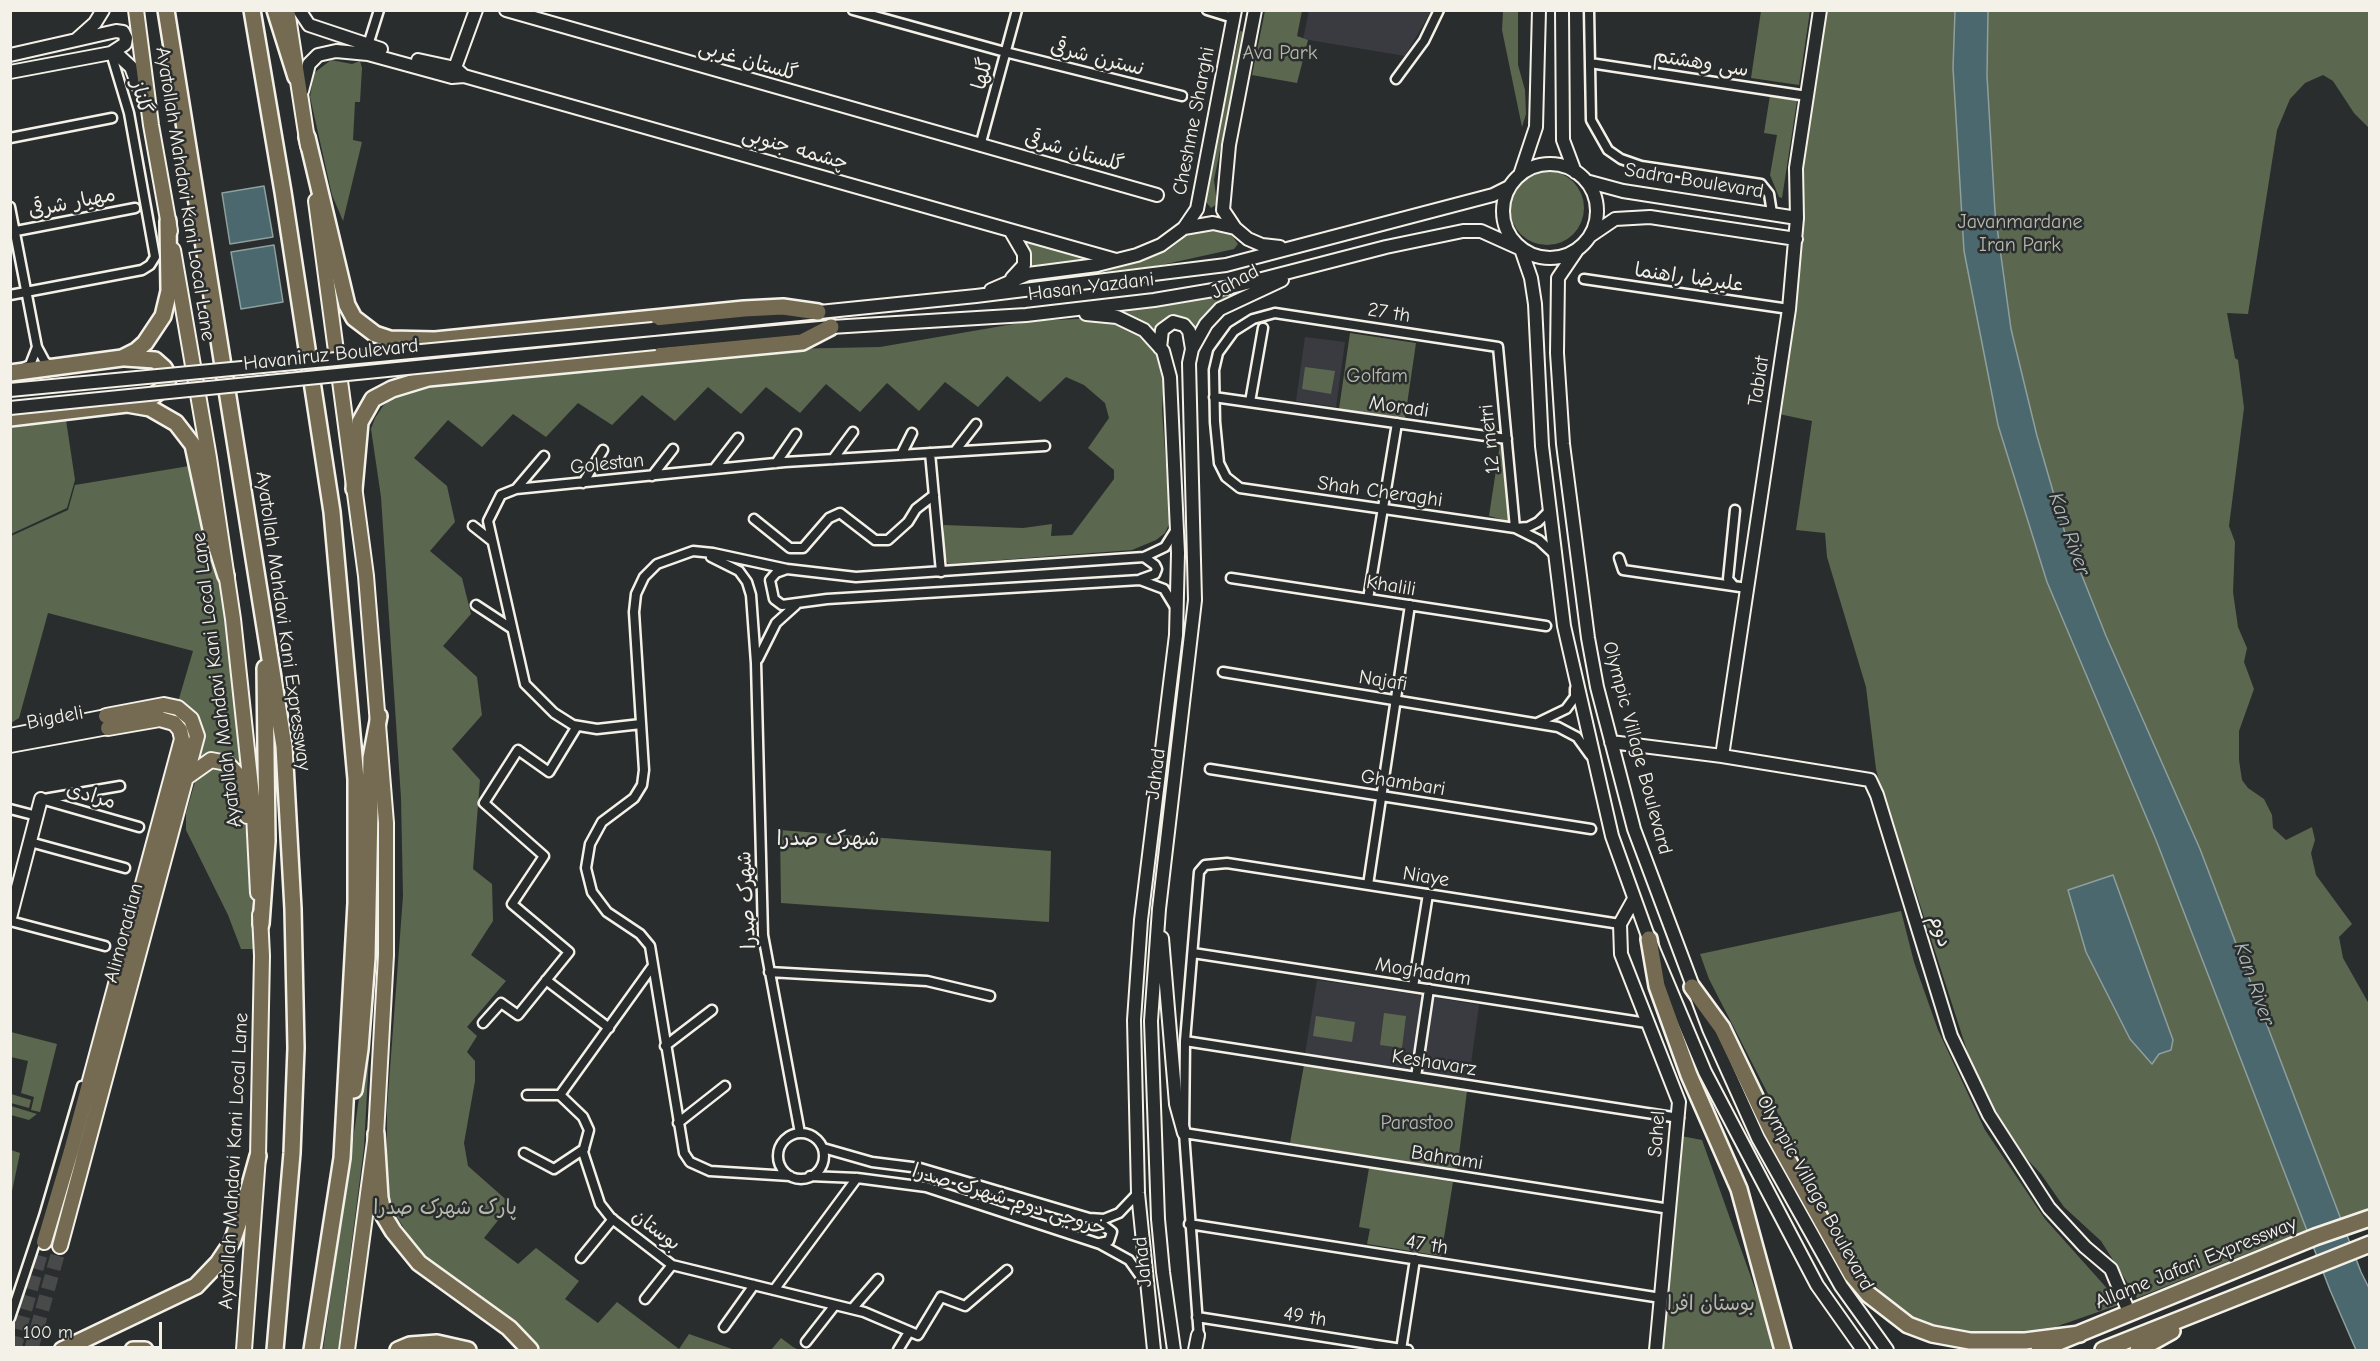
<!DOCTYPE html>
<html>
<head>
<meta charset="utf-8">
<style>
	body { margin:0 }
	#map { position:relative; width:2380px; height:1361px; overflow:hidden; background:#2a2d2e; font-family:"Comic Neue",sans-serif }
	canvas { display:block }
	.frame { position:absolute; inset:0; border:12px solid #f4f1e8; pointer-events:none }
	.scale { position:absolute; left:12px; top:1322px; width:150px; height:27px; box-sizing:border-box; border:3px solid #f4f1e8; border-top:0; padding-left:8px; font-size:18px; line-height:21px; white-space:nowrap; color:#f4f1e8; -webkit-text-stroke:4px #2a2d2e; paint-order:stroke }
</style>
</head>
<body>
<div id="map">
<canvas width="2380" height="1361"></canvas>
<div class="frame"></div>
<div class="scale">100 m</div>
</div>
<script>
const ctx = document.querySelector('canvas').getContext('2d');
ctx.lineJoin = 'round';
function paint(path, color) { ctx.fillStyle = color; ctx.fill(path, 'evenodd'); }
const poly = rows => new Path2D(rows.map(r => 'M' + r).join(''));
function stroke(path, color, width, dash) { ctx.strokeStyle = color; ctx.lineWidth = width; ctx.lineCap = dash ? 'butt' : 'round'; ctx.setLineDash(dash || []); ctx.stroke(path); }
function drawText(font, color, halo, rows, align = 'center') {
  ctx.font = font + ' "Comic Neue","Playpen Sans Arabic",sans-serif'; ctx.lineWidth = 5; ctx.setLineDash([]); ctx.textBaseline = 'middle'; ctx.strokeStyle = halo; ctx.fillStyle = color; for (const [text, x, y, turn = 0] of rows) {
    ctx.save(); ctx.translate(x, y); ctx.rotate((+turn || 0) * Math.PI / 180); ctx.textAlign = isNaN(turn) ? turn : align; if (halo) ctx.strokeText(text, 0, 0); ctx.fillText(text, 0, 0); ctx.restore();
  }
}
paint(poly([
	[1309,11,1431,11,1405,56,1303,39],
	[1305,337,1345,342,1336,407,1296,401],
	[1317,980,1420,995,1422,999,1413,1070,1305,1054],
	[1433,997,1479,1005,1469,1079,1422,1072]
]), '#393b41');
paint(poly([
	[1265,11,1302,11,1297,36,1308,40,1297,83,1252,75],
	[1503,11,1518,11,1518,65,1525,90,1526,114,1522,127,1502,30],
	[1761,11,1810,11,1799,85,1751,78],
	[1827,11,2369,11,2369,128,2354,113,2333,81,2323,75,2305,83,2290,99,2277,130,2248,314,2227,313,2235,358,2238,360,2244,408,2229,526,2235,542,2233,592,2238,627,2247,648,2244,662,2254,689,2239,731,2239,760,2242,780,2248,788,2264,799,2272,815,2273,828,2286,840,2312,827,2315,840,2311,853,2316,875,2352,924,2339,937,2343,958,2369,1004,2369,1210,2276,1242,2137,1298,2101,1241,2064,1207,2041,1174,2010,1141,1990,1108,1970,1060,1915,889,1891,827,1876,769,1866,687,1827,557,1825,533,1796,530,1812,421,1779,414,1799,193],
	[1240,31,1244,32,1214,180,1217,204,1211,208,1206,202,1209,177],
	[331,60,352,64,360,61,362,68,360,102,355,102,353,140,362,142,343,221,332,195,310,97,314,73],
	[1770,95,1797,101,1782,198,1779,197,1770,175,1777,135,1764,133],
	'1510 208a37 37 0 1 1 74 0a37 37 0 1 1-74 0Z',
	[1228,230,1238,244,1234,249,1157,266,1027,280,1028,277,1134,263,1167,251,1193,231],
	[1022,238,1106,259,1026,270,1028,251],
	[1245,292,1194,336,1182,320,1156,339,1108,312],
	[1099,318,1112,320,1140,333,1156,350,1164,376,1162,410,1170,522,1165,533,1156,540,1132,550,948,564,944,554,944,525,1023,528,1052,524,1051,536,1072,535,1114,479,1114,470,1088,448,1109,418,1105,403,1084,385,1066,377,1040,402,1007,376,978,407,945,382,919,411,887,383,860,412,826,384,800,413,766,387,741,414,708,387,675,421,642,395,612,425,578,403,546,437,513,414,482,447,448,420,414,458,447,486,455,522,430,551,462,578,471,614,443,646,477,677,482,715,452,749,480,780,473,869,492,884,493,921,471,955,506,981,467,1027,477,1036,467,1052,475,1061,475,1081,464,1143,468,1166,511,1204,484,1238,518,1264,536,1248,579,1281,565,1299,598,1323,617,1302,679,1349,689,1334,735,1350,539,1350,508,1318,469,1293,422,1257,387,1201,387,1109,403,896,401,798,381,497,371,429,375,418,383,406,393,397,443,383,784,349,880,347,1031,321],
	[1350,333,1416,343,1405,418,1339,409],
	[1305,367,1335,371,1331,394,1302,389],
	[66,420,75,480,67,508,11,534,11,428],
	[1500,444,1505,447,1511,522,1489,516],
	[195,465,227,621,248,801,240,770,199,762,203,734,200,719,191,708,178,702,193,651,48,613,19,718,11,723,11,536,68,510,75,485],
	[213,764,232,774,245,820,256,949,241,949,228,915,186,830,186,813,195,782],
	[376,803,376,928,364,1147,338,1350,323,1350,362,1077],
	[780,830,1051,851,1049,922,781,903],
	[1901,911,1914,962,1938,1030,1985,1130,2045,1219,2121,1304,2055,1327,1981,1336,1949,1333,1915,1322,1889,1302,1849,1252,1709,979,1700,954],
	[1384,1013,1406,1016,1402,1048,1380,1045],
	[1316,1016,1355,1022,1352,1042,1313,1036],
	[11,1032,57,1044,40,1112,31,1110,34,1097,21,1093,28,1061,11,1057],
	[1304,1065,1467,1091,1457,1170,1290,1143],
	[11,1094,31,1100,29,1108,11,1103],
	[11,1106,37,1114,29,1120,11,1115],
	[1681,1136,1702,1140,1777,1350,1660,1350],
	[11,1150,20,1153,11,1196,10,1150],
	[1369,1168,1453,1182,1441,1256,1367,1244,1370,1229,1359,1227],
	[781,1338,793,1347,799,1350,771,1350]
]), '#5c674f');
const water = poly([
	[1955,11,1988,11,1987,76,1995,212,2011,329,2037,436,2065,533,2106,636,2200,849,2361,1272,2369,1288,2369,1350,2356,1350,2330,1290,2156,840,2047,582,1998,425,1964,251,1953,68,1955,11],
	[264,186,273,237,230,244,222,193,264,186],
	[274,245,283,302,241,309,231,252,274,245],
	[2113,875,2173,1040,2171,1050,2159,1054,2152,1064,2130,1039,2086,952,2068,890,2113,875]
]);
paint(water, '#4a686d');
stroke(water, '#8e9f9e', 1.5);
stroke(poly([
	[14,1350,44,1242],
	[31,1350,60,1246]
]), '#484a4a', 14, [14, 7]);
const street = poly([
	[853,10,1005,52,1182,96],
	[1207,10,1233,18],
	[1589,10,1591,120,1608,150,1621,159,1641,166,1761,184,1769,194,1772,213],
	[368,45,379,10],
	[1590,63,1807,96],
	[1396,79,1424,41,1439,10],
	[10,138,112,118],
	[980,146,1017,10],
	[10,207,37,347,45,362,52,366],
	[11,232,135,208],
	[1584,279,1789,309],
	[10,295,142,270,150,265,155,257,129,113,111,53],
	[1275,313,1498,347,1515,528,1240,488,1226,477,1219,463,1215,422,1214,370,1218,353,1234,331,1253,319,1275,313],
	[23,368,30,365,37,347],
	[1214,397,1507,439],
	[1250,402,1263,328],
	[955,451,976,424],
	[930,453,941,572],
	[901,455,912,433],
	[833,459,853,432],
	[776,463,796,434],
	[714,469,738,438],
	[652,476,673,449],
	[583,483,603,450],
	[516,489,544,456],
	[1549,511,1538,522,1528,527,1515,528,1539,540,1554,554],
	[754,519,790,548,803,548,829,518,840,513,875,540,888,540,908,522,916,509,934,495],
	[473,526,492,541],
	[711,557,739,571,747,582,751,595,756,663,763,935,800,1133],
	[1619,558,1623,570,1747,588],
	[787,569,776,573,770,580,774,599,782,605,827,599,1140,580,1164,589,1175,607],
	[1231,578,1546,626],
	[1141,579,1155,574,1157,569,1155,565,1144,557],
	[1734,586,1728,579,1735,510],
	[1368,599,1397,423],
	[476,605,511,628],
	[758,659,776,623,796,605],
	[1223,672,1558,727,1577,737,1590,755],
	[1537,723,1566,709,1575,697,1575,689],
	[641,724,597,729,573,725,554,713,525,684,488,521,501,495,516,489,785,462,1045,446],
	[1210,769,1591,829],
	[41,799,139,827],
	[44,799,120,786],
	[10,809,37,816],
	[30,842,125,868],
	[1368,885,1410,605],
	[10,921,105,946],
	[1193,953,1647,1023],
	[652,967,560,1095,583,1117,589,1130,583,1152,600,1204,611,1218,672,1265,864,1312,918,1335,941,1297,965,1306,1007,1270],
	[769,972,927,981,990,996],
	[546,980,609,1028],
	[1413,987,1428,894],
	[483,1023,501,1003,518,1015,569,952,512,904,544,856,484,803,518,750,549,772,577,726],
	[1185,1041,1679,1118],
	[665,1046,712,1010],
	[1416,1077,1429,989],
	[527,1095,560,1095],
	[678,1123,725,1086],
	[1184,1133,1670,1209],
	'778 1156a23 23 0 1 1 46 0a23 23 0 1 1-46 0Z',
	[823,1148,872,1162,920,1168,1089,1218,1104,1219,1119,1213,1138,1193],
	[524,1153,554,1169,584,1149],
	[790,1176,710,1171,690,1162,684,1153,650,946,640,934,607,912,592,892,586,868,590,844,602,822,634,798,642,785,644,770,634,612,636,594,644,577,657,564,693,551,713,553,787,569,856,577,1144,557,1165,547,1175,531],
	[810,1176,857,1178,926,1187,1100,1244,1129,1260,1146,1284],
	[1095,1219,1112,1232,1109,1241,1100,1243],
	[1189,1224,1661,1298],
	[581,1258,613,1219],
	[774,1290,857,1178],
	[645,1299,672,1265],
	[852,1309,878,1279],
	[1197,1317,1408,1350],
	[10,1318,44,1216,82,1086],
	[724,1327,754,1285],
	[1199,1338,1184,1133,1185,1041,1199,872,1205,865,1227,863,1620,924],
	[806,1342,835,1305],
	[898,1350,909,1332],
	[1401,1350,1415,1259]
]);
const secondary = poly([
	[299,10,309,25,381,49],
	[506,10,1157,195],
	[1255,10,1229,145,1223,210,1235,228,1248,239,1262,245,1280,247],
	[1562,10,1563,140,1575,172],
	[76,40,95,23,103,10],
	[10,55,116,31,123,32,126,38,125,44,111,53],
	[418,60,455,68,464,76],
	[10,72,111,53,118,55,131,67,144,101],
	[452,76,476,10],
	[302,91,309,64,318,55,336,51,368,54,452,77,464,76,1116,260],
	'1503 211a47 47 0 1 1 94 0a47 47 0 1 1-94 0Z',
	[1520,175,1536,127,1539,10],
	[1586,181,1623,191,1797,218],
	[1184,228,1213,223,1235,228],
	[1010,230,1024,254,1024,265,1012,278],
	[1590,236,1615,219,1650,217,1796,239],
	[1577,250,1558,278,1557,353,1563,444,1588,638,1597,687,1634,829,1709,1029,1758,1138,1841,1286,1887,1350],
	[991,290,1028,274,1097,265,1137,255,1161,245,1184,228,1197,209,1235,10],
	[1086,314,1117,317,1144,330,1163,351,1170,377,1178,553,1176,635,1141,920,1134,1020,1138,1193,1154,1350],
	[653,329,976,296,1226,265,1493,195,1509,187],
	[655,343,831,327,1026,315,1154,300,1231,287,1386,247,1463,231,1481,231,1521,249,1531,278,1535,304,1542,446,1564,626,1612,836,1649,939,1705,1072,1817,1285,1863,1350],
	[1160,348,1162,330,1173,322,1184,325,1189,331,1192,349],
	[10,735,106,716],
	[1611,742,1722,756,1870,780,1877,795,1951,1036,1989,1115,2049,1208,2085,1247,2111,1269,2126,1305],
	[10,746,108,728],
	[1722,756,1789,309,1797,218,1796,168,1820,10],
	[1634,899,1620,924,1621,954,1679,1102,1656,1350],
	[10,918,41,799],
	[1162,938,1176,1104,1184,1133],
	[1174,1350,1163,1272,1158,1219,1151,1021,1159,909,1195,600,1189,363,1192,349,1206,324,1220,309,1282,280],
	[1195,1350,1198,1335]
]);
const primary = poly([
	[136,10,151,125,170,231],
	[287,10,308,146],
	[316,201,366,576,386,823,386,955,376,1134,347,1350],
	[173,250,209,458,233,619,254,815,258,893],
	[187,777,211,760,227,763,238,775,247,816],
	[44,1242,71,1151,182,739,180,730,174,723,160,719,108,728],
	[60,1246,197,736,191,719,178,708,164,705,106,716],
	[244,1350,258,1156,262,956,260,915]
]);
const highway = poly([
	[166,10,284,746,293,909,296,1048,292,1153,275,1350],
	[252,10,283,192,332,512,356,779,356,903,342,1158,312,1350],
	[275,10,296,77],
	[307,137,347,305,354,318,375,334,390,339,435,340,744,309,783,307,818,312],
	[125,358,155,360,164,368,168,375,167,385,151,398],
	[10,373,122,358,136,351,145,343,163,316,169,291,168,221],
	[10,418,127,404,150,408,176,423,193,445,211,529,226,576],
	[354,489,360,422,373,399,392,389,428,378,802,342,831,327],
	[261,924,267,841,265,668],
	[1649,939,1657,986,1689,1075,1739,1189,1783,1350],
	[1692,987,1722,1028,1771,1130,1852,1275,1868,1294,1908,1325,1932,1334,1970,1341,2025,1341,2080,1334],
	[354,1090,360,1049,367,958,371,758,379,716],
	[376,1134,380,1198,384,1216,393,1231,419,1263,509,1328,530,1350],
	[62,1350,196,1286,218,1263,232,1242,243,1210,258,1156],
	[133,1350,145,1350],
	[398,1350,410,1345,437,1343,468,1350],
	[2039,1350,2315,1237,2370,1218],
	[2103,1350,2370,1244],
	[2138,1350,2172,1331]
]);
stroke(street, '#f4f1e8', 13);
stroke(secondary, '#f4f1e8', 16);
stroke(primary, '#f4f1e8', 18);
stroke(highway, '#f4f1e8', 20);
stroke(street, '#2a2d2e', 8);
stroke(secondary, '#2a2d2e', 12);
stroke(primary, '#746b52', 14);
stroke(highway, '#746b52', 15);
const secondaryBridge = poly([
	[10,390,653,329],
	[10,408,655,343]
]);
stroke(secondaryBridge, '#f4f1e8', 16, []);
stroke(secondaryBridge, '#2a2d2e', 12);
drawText('20px', '#b7baab', '#2a2d2e', [
	["Ava Park",1280,53],
	["Javanmardane",2020,222],
	["Iran Park",2020,245],
	["Golfam",1377,376],
	["Parastoo",1417,1123],
	["پارک شهرک صدرا",445,1208],
	["بوستان افرا",1711,1304]
]);
drawText('20px', '#f4f1e8', '#2a2d2e', [
	["نسترن شرقی",1097,58,14],
	["گلستان غربی",748,61,16],
	["سی وهشتم",1701,63,9],
	["گلها",983,74,-75],
	["گلناز",141,97,76],
	["Cheshme Sharghi",1194,121,-79],
	["چشمه جنوبی",795,149,16],
	["گلستان شرقی",1074,152,16],
	["Sadra Boulevard",1694,181,9],
	["Ayatollah Mahdavi Kani Local Lane",185,194,81],
	["مهیار شرقی",72,203,-11],
	["علیرضا راهنما",1689,278,8],
	["Jahad",1235,282,-28],
	["Hasan Yazdani",1091,287,-7],
	["27 th",1389,313,9],
	["Havaniruz Boulevard",331,355,-6],
	["Tabiat",1759,381,-81],
	["Moradi",1399,407,8],
	["12 metri",1490,439,-96],
	["Golestan",607,464,-6],
	["Shah Cheraghi",1380,492,8],
	["Khalili",1391,586,9],
	["Ayatollah Mahdavi Kani Expressway",283,621,82],
	["Ayatollah Mahdavi Kani Local Lane",217,680,-97],
	["Najafi",1383,681,9],
	["Bigdeli",55,718,-11],
	["Olympic Village Boulevard",1637,748,75],
	["Jahad",1156,774,-83],
	["Ghambari",1403,783,9],
	["مرادی",91,796,16],
	["Niaye",1426,877,9],
	["شهرک صدرا",747,900,-93],
	["دوم",1940,931,72],
	["Alimoradian",124,933,-75],
	["Moghadam",1423,972,9],
	["Keshavarz",1434,1063,9],
	["Sahel",1657,1134,-86],
	["Bahrami",1447,1158,9],
	["Ayatollah Mahdavi Kani Local Lane",234,1161,-87],
	["Olympic Village Boulevard",1815,1193,61],
	["خروجی دوم شهرک صدرا",1009,1200,17],
	["بوستان",656,1230,37],
	["47 th",1427,1245,9],
	["Jahad",1143,1262,-96],
	["Allame Jafari Expressway",2196,1263,-22],
	["49 th",1305,1317,9]
]);
drawText('italic 21px', '#b0bab7', '#2a2d2e', [
	["Kan River",2069,534,70],
	["Kan River",2254,984,71]
]);
drawText('21px', '#f4f1e8', '#2a2d2e', [
	["شهرک صدرا",828,839]
]);
</script>
</body>
</html>
